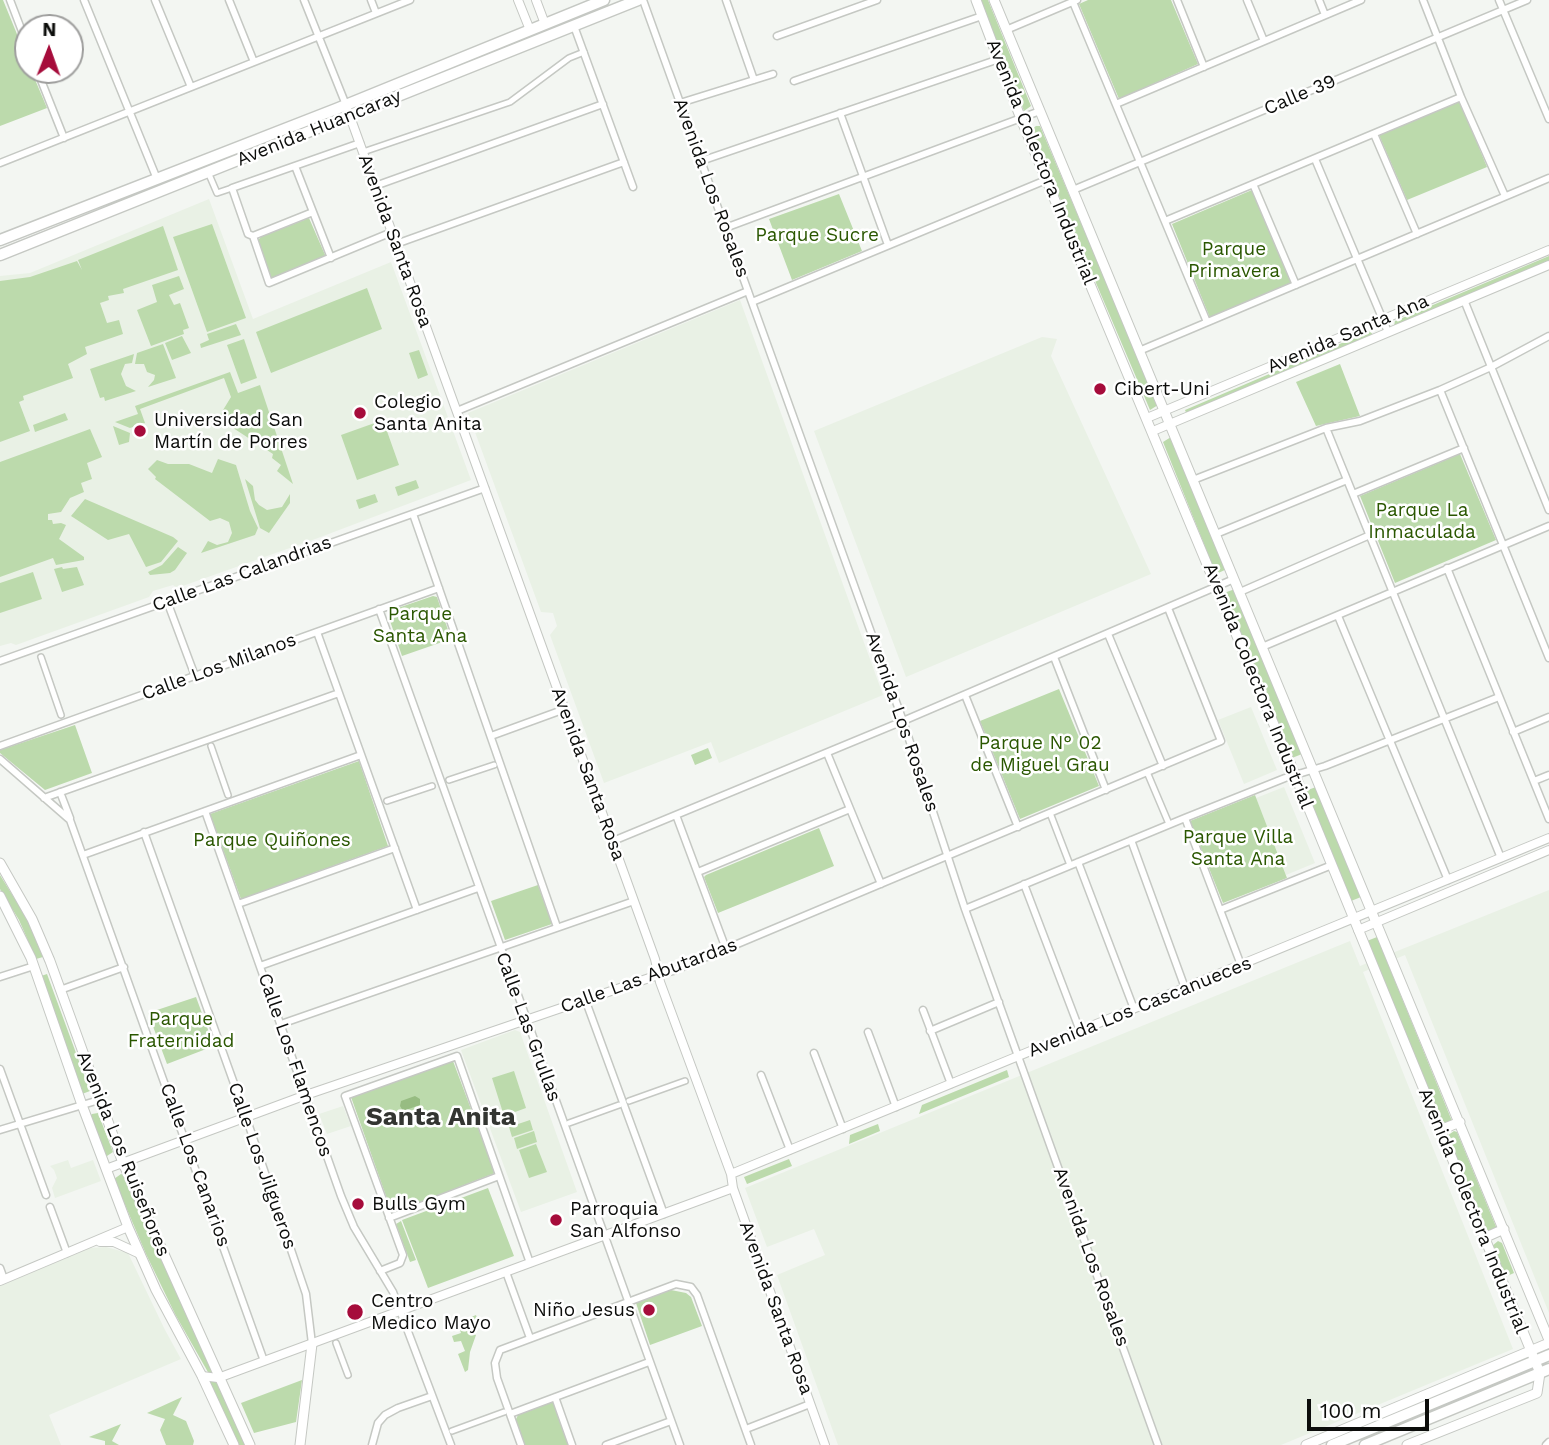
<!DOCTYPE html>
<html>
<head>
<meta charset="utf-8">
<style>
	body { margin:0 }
	#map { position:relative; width:1549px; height:1445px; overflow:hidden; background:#f3f6f2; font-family:"Work Sans",sans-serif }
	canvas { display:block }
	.north { position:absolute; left:14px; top:14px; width:70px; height:70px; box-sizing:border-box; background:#fff; border:2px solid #9e9e9d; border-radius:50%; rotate:1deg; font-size:19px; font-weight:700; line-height:28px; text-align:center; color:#0c0d0b }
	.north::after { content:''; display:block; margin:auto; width:24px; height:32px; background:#a60c3b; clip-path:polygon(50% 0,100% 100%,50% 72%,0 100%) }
	.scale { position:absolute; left:1307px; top:1399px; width:122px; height:32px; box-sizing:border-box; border:4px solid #0c0d0b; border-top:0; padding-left:9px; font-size:21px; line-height:24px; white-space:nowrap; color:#0c0d0b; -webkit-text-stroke:5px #fff; paint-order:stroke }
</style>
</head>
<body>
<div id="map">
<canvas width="1549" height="1445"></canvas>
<div class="north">N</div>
<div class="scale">100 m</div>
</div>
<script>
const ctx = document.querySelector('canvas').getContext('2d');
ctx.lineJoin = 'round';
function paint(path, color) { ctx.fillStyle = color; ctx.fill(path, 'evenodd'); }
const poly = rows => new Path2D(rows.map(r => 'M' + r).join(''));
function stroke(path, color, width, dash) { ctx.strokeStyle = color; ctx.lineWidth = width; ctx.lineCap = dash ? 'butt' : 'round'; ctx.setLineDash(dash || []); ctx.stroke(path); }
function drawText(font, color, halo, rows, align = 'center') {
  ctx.font = font + ' "Work Sans",sans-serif'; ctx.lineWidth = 5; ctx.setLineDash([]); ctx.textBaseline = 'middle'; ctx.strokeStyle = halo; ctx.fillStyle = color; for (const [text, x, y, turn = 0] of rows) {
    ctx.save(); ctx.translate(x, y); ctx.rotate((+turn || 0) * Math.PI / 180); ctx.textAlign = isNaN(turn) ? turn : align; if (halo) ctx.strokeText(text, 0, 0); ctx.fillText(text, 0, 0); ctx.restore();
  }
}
paint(poly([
	[209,199,253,319,391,262,471,480,318,538,177,588,173,585,153,591,149,597,16,645,11,643,0,646,0,276,30,273],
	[740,300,883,695,719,763,711,742,604,783,550,635,557,626,553,613,541,612,468,413],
	[1042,337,1057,339,1051,356,1151,574,906,677,814,431],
	[1251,707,1277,770,1244,784,1218,720],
	[1284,787,1315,863,1286,875,1256,798],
	[1549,890,1549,1313,1405,955,1363,972,1513,1349,1281,1445,838,1445,777,1275,825,1255,814,1229,767,1247,745,1188,1350,941,1360,966],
	[515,1030,520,1032,577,1192,521,1212,461,1050],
	[343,1106,351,1126,327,1134,319,1114],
	[68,1160,71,1168,93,1160,101,1181,55,1198,52,1188,57,1178,54,1170,50,1166],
	[106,1247,128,1253,165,1330,181,1359,49,1415,61,1445,0,1445,0,1286,90,1248]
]), '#e9f1e5');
paint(poly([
	[0,0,3,0,28,61,28,70,31,70,47,108,0,126],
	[980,0,988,0,1031,106,1024,111],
	[1088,0,1171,0,1198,64,1119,99,1079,4],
	[1460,101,1487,167,1407,200,1379,135],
	[1036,126,1040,126,1158,405,1150,410,1031,130],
	[1252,190,1292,284,1210,318,1172,224],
	[839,194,862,251,792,280,769,219],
	[309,218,326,257,275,280,270,277,258,240,261,237],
	[212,224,246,318,207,332,173,237],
	[163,226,178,270,123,289,124,293,108,296,109,300,100,303,107,323,119,320,123,334,85,347,87,354,68,364,73,378,23,396,24,400,19,402,30,431,0,442,0,281,30,277,77,261,82,270,78,260],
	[1549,256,1549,263,1394,326,1395,321],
	[179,276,184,289,169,295,174,305,180,303,189,328,183,330,184,334,151,346,137,310,157,302,152,285],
	[367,288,382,329,271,373,256,332],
	[236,324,241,335,201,348,200,344,209,340,207,334],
	[1370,331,1373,335,1187,415,1185,410],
	[182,336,191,353,172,360,165,343],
	[244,339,257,378,241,384,227,345],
	[163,344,176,378,148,387,154,380,155,375,147,372,144,364,135,364,137,353],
	[419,350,428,375,418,379,409,353],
	[134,354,132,363,125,364,121,374,126,386,136,391,105,401,104,397,100,398,90,369],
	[1340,364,1360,416,1316,426,1296,382],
	[230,372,238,393,260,385,293,484,277,471,281,465,272,458,273,454,227,424,228,421,220,415,231,397,224,378,140,409,145,423,130,428,115,422,138,414,135,406],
	[65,413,68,420,35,432,33,425],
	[383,420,399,465,357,480,341,435],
	[113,426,130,433,129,442,119,445],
	[90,429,102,457,87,463,92,479,81,483,84,492,70,498,61,512,48,514,48,520,52,520,53,524,61,523,66,525,59,539,84,557,84,560,56,565,53,558,0,577,0,462],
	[1171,437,1227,569,1216,574,1163,442],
	[1460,454,1496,540,1395,583,1360,496],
	[218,459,236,465,250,511,258,528,255,535,201,553,208,541,217,545,228,542,232,533,229,522,220,518,210,521,155,479,156,477,148,469,157,460,168,464,189,464,212,473],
	[245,479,253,486,255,500,259,505,267,510,282,507,290,494,290,503,269,533,260,528],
	[416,480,419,488,398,496,395,487],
	[375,494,378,502,359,509,356,500],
	[85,499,173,537,178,541,161,562,146,567,129,534,108,540,71,516],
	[178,547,187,553,175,570,170,573,150,575,148,572,162,565],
	[62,567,63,569,77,567,84,585,62,592,54,569],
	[33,572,42,599,0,613,0,583],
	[1235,589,1302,754,1292,758,1224,593],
	[433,596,437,597,451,639,402,656,388,615,389,611],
	[1059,689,1099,786,1020,819,980,721],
	[75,725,92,773,45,790,0,753,0,750],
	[708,748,712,758,695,765,691,755],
	[359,761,388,846,241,899,210,814],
	[1316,787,1361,897,1351,901,1305,791],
	[1255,795,1287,878,1223,903,1190,821],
	[819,828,834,866,718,913,704,877,706,875],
	[0,875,26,917,43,957,36,959,19,920,0,889],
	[538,885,552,924,505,940,491,901],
	[1377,937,1452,1121,1443,1126,1367,941],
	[47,974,90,1091,82,1094,41,976],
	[196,997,214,1046,167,1064,148,1013],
	[453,1061,495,1173,392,1213,351,1097],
	[1007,1070,1009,1077,919,1114,922,1105],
	[514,1071,526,1108,504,1116,492,1078],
	[98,1113,113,1152,107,1156,104,1155,90,1116,92,1114],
	[530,1120,533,1130,512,1137,509,1127],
	[878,1124,880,1131,849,1144,850,1135],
	[534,1131,537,1142,517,1149,514,1138],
	[1454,1131,1457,1132,1497,1229,1488,1234,1447,1136],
	[536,1144,547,1172,529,1178,519,1150],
	[789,1159,792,1166,747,1184,744,1177],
	[121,1174,124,1175,215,1376,209,1374,175,1314,146,1254,114,1179],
	[488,1188,514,1256,428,1288,402,1220],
	[401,1221,416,1260,410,1262,396,1224],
	[1498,1241,1502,1243,1514,1273,1505,1277,1492,1246],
	[671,1290,686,1293,691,1297,702,1326,650,1345,636,1303],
	[476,1315,478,1321,466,1325,469,1330,476,1335,470,1352,468,1370,465,1372,458,1354,465,1351,461,1341,454,1342,452,1336,461,1333,459,1327,466,1325,464,1320],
	[208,1380,217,1381,245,1445,239,1445],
	[302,1380,296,1422,254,1433,241,1403],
	[182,1397,173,1415,186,1421,194,1441,193,1445,166,1445,160,1430,165,1419,147,1413],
	[550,1402,554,1403,569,1445,525,1445,515,1421,518,1415],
	[121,1424,112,1441,119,1445,105,1445,105,1441,89,1437]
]), '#bcdaac');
paint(poly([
	[415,1096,420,1099,420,1105,403,1111,400,1106,401,1101]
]), '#97bc82');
const pedestrian = poly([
	[363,152,510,102,569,58,584,52],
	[208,172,217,193,232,188],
	[41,657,61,715],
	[211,746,228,795],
	[1147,772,1169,824],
	[449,780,494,765],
	[387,801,432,786],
	[1050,813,1070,865],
	[629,1101,685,1081],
	[569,1123,619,1105],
	[336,1343,348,1375],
	[452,1431,504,1412]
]);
const minor = poly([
	[10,0,28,47],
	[84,0,157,179],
	[155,0,191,87],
	[229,0,254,62],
	[304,0,346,105],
	[371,0,376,13],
	[643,0,903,721,965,909,1158,1445],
	[726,0,754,80],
	[1177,0,1204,67],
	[1247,0,1264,41],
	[1319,0,1325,15],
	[1423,0,1461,97,1505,196],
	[1499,0,1549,119],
	[1073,2,1207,322],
	[574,26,633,187],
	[1006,30,1077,0],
	[777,36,877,0],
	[37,70,64,138],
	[794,81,982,16],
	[680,103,773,74],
	[1116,104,1361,0],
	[840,113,888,245],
	[1374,134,1417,234],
	[360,143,232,188,248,234,253,236,269,283,392,232],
	[1315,159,1388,332],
	[701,161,999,59],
	[0,163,410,0],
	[295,166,331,258],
	[1253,184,1296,285],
	[375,186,603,104],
	[1073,190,1527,0],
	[1165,221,1461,97],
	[725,228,1040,111],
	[253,236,313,212],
	[396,244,624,162],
	[1464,300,1549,510],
	[752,302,1046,180],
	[1139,351,1549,178],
	[1440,390,1549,658],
	[457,411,748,291],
	[1326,428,1501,858],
	[1193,480,1326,428,1360,421,1440,390,1491,367,1549,336],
	[1353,494,1464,448],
	[413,514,557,927],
	[1216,534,1347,480],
	[1447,568,1549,819],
	[1240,592,1370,535],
	[167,601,195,676],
	[379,609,680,1445],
	[1338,616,1448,880],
	[317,632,417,910],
	[1108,634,1163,766],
	[1262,647,1549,526],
	[1054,657,1106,790],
	[0,661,485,488],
	[965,695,1018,827],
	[1513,732,1549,717],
	[491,736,565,709],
	[0,746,439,588],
	[827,753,881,884],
	[0,759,70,820,264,1361],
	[1534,781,1549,775],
	[60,792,70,818],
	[44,798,339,693],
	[205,811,341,1196,354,1227,393,1292,451,1445],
	[676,815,726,949],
	[1185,818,1241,965],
	[144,832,246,1117,306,1294,312,1344],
	[1131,840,1185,988],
	[613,841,903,721,1234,579],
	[83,855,361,755],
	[1078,862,1134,1009],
	[698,872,850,809],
	[1024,884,1080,1031],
	[238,904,395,848],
	[965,909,1185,818,1285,778,1325,766,1499,697],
	[1220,910,1332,865],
	[260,966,478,888],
	[658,975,673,971,1221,741,1168,608],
	[0,977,34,966],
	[60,990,124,967],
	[585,999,664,1214],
	[923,1010,951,1084],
	[281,1024,634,901],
	[930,1031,999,1002],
	[868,1032,896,1107],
	[814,1053,843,1129],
	[0,1069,46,1195],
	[761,1075,790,1150],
	[0,1130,99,1100],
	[50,1207,67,1253],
	[389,1218,499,1176],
	[0,1268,4,1279],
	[380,1271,400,1263,403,1255,345,1096,457,1056,530,1263],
	[506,1272,530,1338],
	[555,1397,572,1445],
	[510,1414,649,1362],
	[746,1429,810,1404],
	[372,1445,378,1423,385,1415,398,1408,432,1396],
	[521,1445,497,1378,495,1363,500,1350,676,1284,691,1287,697,1295,751,1445],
	[606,1445,671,1421],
	[1546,1445,1549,1442]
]);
const tertiary = poly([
	[518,0,530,30],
	[536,0,545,24],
	[348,111,655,959,660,982,731,1174,733,1188,825,1445],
	[1147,418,1549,250],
	[1153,431,1549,265],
	[1358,930,1549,850],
	[106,1169,306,1095,658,975],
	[731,1174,1549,838],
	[100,1242,114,1242,140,1254],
	[0,1281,128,1227],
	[202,1376,218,1378,733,1188]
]);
const secondary = poly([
	[976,0,1021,119,1295,775,1540,1373,1537,1393,1407,1445],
	[994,0,1549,1340],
	[0,863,32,919,50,961,123,1163,250,1445],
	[0,896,31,958,82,1105,128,1227,156,1290,202,1376,234,1445],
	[1440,1130,1460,1122],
	[1484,1238,1504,1229],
	[300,1445,312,1344],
	[1306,1445,1549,1343]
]);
const primary = poly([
	[0,240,336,109,604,0],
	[0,255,638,0],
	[1332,1445,1549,1355],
	[1365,1445,1549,1369]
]);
stroke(pedestrian, '#c5c8c3', 8);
stroke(minor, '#c5c8c3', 9);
stroke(tertiary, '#c5c8c3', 10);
stroke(secondary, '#c5c8c3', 11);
stroke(primary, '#c5c8c3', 13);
stroke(pedestrian, '#fff', 5);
stroke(minor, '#fff', 6);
stroke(tertiary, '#fff', 8);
stroke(secondary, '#fff', 9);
stroke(primary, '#fff', 10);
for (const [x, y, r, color] of [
	[1100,389,7,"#a60c3b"],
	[360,413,7,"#a60c3b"],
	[140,431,7,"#a60c3b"],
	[358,1204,7,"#a60c3b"],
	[556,1220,7,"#a60c3b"],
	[649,1310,7,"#a60c3b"],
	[355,1312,9,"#a60c3b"]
]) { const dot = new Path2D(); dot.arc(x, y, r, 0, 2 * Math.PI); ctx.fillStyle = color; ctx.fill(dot); stroke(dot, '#fff', 2.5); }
drawText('19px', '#0c0d0b', '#fff', [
	["Calle 39",1300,95,-23],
	["Avenida Huancaray",319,128,-22],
	["Avenida Colectora Industrial",1041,162,68],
	["Avenida Los Rosales",711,188,70],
	["Avenida Santa Rosa",395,241,70],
	["Avenida Santa Ana",1348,334,-23],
	["Calle Las Calandrias",242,574,-20],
	["Calle Los Milanos",219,667,-20],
	["Avenida Colectora Industrial",1258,686,68],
	["Avenida Los Rosales",902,722,71],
	["Avenida Santa Rosa",588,774,70],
	["Calle Las Abutardas",649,976,-20],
	["Avenida Los Cascanueces",1140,1007,-22],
	["Calle Las Grullas",528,1027,70],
	["Calle Los Flamencos",295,1065,71],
	["Avenida Los Ruiseñores",123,1154,68],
	["Calle Los Canarios",195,1165,70],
	["Calle Los Jilgueros",262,1166,71],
	["Avenida Colectora Industrial",1473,1211,68],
	["Avenida Los Rosales",1091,1257,70],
	["Avenida Santa Rosa",776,1308,70]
]);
drawText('19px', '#2a5700', '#fff', [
	["Parque Sucre",817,235],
	["Parque",1234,249],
	["Primavera",1234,271],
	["Parque La",1422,510],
	["Inmaculada",1422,532],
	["Parque",420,614],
	["Santa Ana",420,636],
	["Parque N° 02",1040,743],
	["de Miguel Grau",1040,765],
	["Parque Villa",1238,837],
	["Santa Ana",1238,859],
	["Parque Quiñones",272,840],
	["Parque",181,1019],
	["Fraternidad",181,1041]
]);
drawText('19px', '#0c0d0b', '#fff', [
	["Cibert-Uni",1114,389],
	["Colegio",374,402],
	["Santa Anita",374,424],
	["Universidad San",154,420],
	["Martín de Porres",154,442],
	["Bulls Gym",372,1204],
	["Parroquia",570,1209],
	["San Alfonso",570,1231],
	["Centro",371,1301],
	["Medico Mayo",371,1323],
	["Niño Jesus",635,1310,"right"]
], 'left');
drawText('bold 26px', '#333531', '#fff', [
	["Santa Anita",441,1117]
]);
</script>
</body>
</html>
